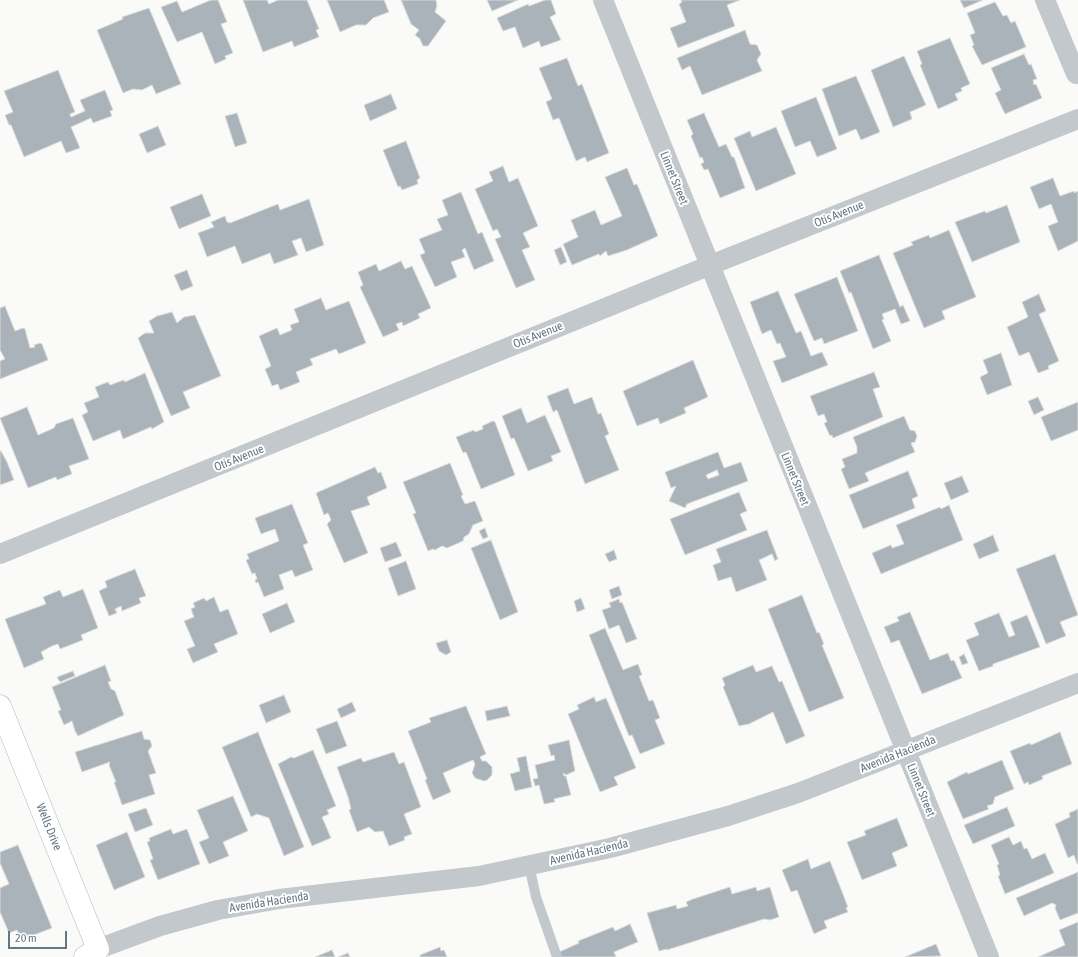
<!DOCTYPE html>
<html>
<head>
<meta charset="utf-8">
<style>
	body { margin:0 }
	#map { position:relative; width:1078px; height:957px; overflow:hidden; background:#fafaf8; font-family:"Asap Condensed",sans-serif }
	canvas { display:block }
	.scale { position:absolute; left:8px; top:931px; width:59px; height:18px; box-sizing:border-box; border:2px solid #657683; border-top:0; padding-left:5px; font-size:12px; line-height:14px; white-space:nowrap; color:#657683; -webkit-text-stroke:3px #fff; paint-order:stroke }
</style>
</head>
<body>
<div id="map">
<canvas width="1078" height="957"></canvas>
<div class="scale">20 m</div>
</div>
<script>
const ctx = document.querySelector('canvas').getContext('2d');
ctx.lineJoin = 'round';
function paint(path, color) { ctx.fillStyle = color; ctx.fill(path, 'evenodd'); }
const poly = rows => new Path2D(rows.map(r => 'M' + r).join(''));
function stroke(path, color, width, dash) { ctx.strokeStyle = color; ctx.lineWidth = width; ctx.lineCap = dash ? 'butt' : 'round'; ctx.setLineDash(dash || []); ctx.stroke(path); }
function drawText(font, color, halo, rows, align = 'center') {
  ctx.font = font + ' "Asap Condensed",sans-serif'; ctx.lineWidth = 4; ctx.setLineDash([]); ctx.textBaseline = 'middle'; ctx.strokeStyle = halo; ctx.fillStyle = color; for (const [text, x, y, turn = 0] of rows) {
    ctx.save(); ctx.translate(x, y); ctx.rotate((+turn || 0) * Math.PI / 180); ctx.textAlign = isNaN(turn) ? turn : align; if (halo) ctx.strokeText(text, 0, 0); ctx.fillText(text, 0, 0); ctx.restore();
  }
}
const building = poly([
	[211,0,218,0,227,22,221,24,233,53,225,56,226,59,215,64,202,32,177,42,161,7,177,1,182,12,211,0],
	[243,0,267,0,269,4,278,0,307,0,319,29,316,30,319,37,294,47,292,41,263,52,243,0],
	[327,0,384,0,389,12,373,18,366,25,356,25,340,32,327,0],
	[401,0,436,0,437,6,435,12,446,21,428,46,423,46,420,39,415,35,419,30,411,24,401,0],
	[487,0,518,0,492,11,487,0],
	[545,0,551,0,556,14,550,17,561,40,541,47,539,41,523,48,515,27,503,31,497,18,528,4,529,6,545,0],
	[681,0,740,0,727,5,735,26,678,48,670,28,686,22,679,4,682,2,681,0],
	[960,0,983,0,964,8,960,0],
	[995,2,1003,16,1007,15,1011,23,1015,21,1026,47,982,65,972,46,974,45,970,35,975,33,967,13,995,2],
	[149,8,181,84,156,94,152,85,142,90,133,89,123,93,97,30,123,19,122,17,149,8],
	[745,30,750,44,757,45,761,54,757,60,762,71,702,95,690,66,682,70,677,58,745,30],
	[950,38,970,84,961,88,962,91,955,94,958,100,938,109,920,65,922,64,917,51,950,38],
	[1024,54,1029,65,1031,64,1037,79,1033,80,1034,85,1036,84,1042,98,1005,114,995,93,1001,90,991,68,1024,54],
	[904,56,926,105,910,112,912,119,893,127,871,70,904,56],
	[567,58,578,86,582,84,609,153,587,162,585,157,576,161,559,118,553,120,546,102,552,99,539,68,567,58],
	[58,70,75,112,70,114,71,117,85,111,80,100,105,90,113,110,110,111,112,116,93,123,91,118,71,127,80,148,66,153,61,141,24,157,11,125,9,125,5,115,13,112,4,91,58,70],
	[856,76,880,132,861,140,856,129,839,136,822,89,856,76],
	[391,94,397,109,370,121,364,105,391,94],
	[816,97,837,149,817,157,810,141,795,147,781,111,816,97],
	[237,113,247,143,235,147,225,116,237,113],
	[704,113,719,147,726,144,732,157,734,157,745,188,720,198,708,169,704,170,701,164,704,162,702,157,700,158,691,136,693,134,687,120,704,113],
	[158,126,166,145,147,153,139,134,158,126],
	[776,127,796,174,756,191,734,138,750,131,752,137,776,127],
	[406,141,420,178,417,180,418,184,402,190,400,186,398,187,383,150,406,141],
	[503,166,509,182,518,178,538,226,523,233,530,247,522,250,535,280,516,288,495,239,501,237,497,229,493,231,475,189,493,181,489,172,503,166],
	[627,168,634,185,637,184,658,236,627,250,608,256,606,251,600,256,599,254,572,265,563,244,578,237,571,220,595,210,601,225,622,216,605,177,627,168],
	[1053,178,1060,196,1074,191,1074,193,1078,191,1078,241,1058,251,1048,226,1058,222,1051,204,1039,209,1030,187,1053,178],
	[461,192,478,234,482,232,494,261,474,270,465,248,462,250,465,257,451,262,457,277,435,287,420,255,425,253,419,239,442,230,437,219,448,215,442,200,461,192],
	[202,194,211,216,179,229,170,207,202,194],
	[309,199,324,245,306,252,301,238,292,241,298,255,274,264,270,253,242,264,235,246,207,257,198,233,214,227,211,222,225,216,227,222,230,223,278,204,280,210,309,199],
	[1007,205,1020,242,972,262,955,222,985,211,986,213,1007,205],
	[949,230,976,297,942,311,945,319,924,328,893,253,913,245,911,242,929,235,930,238,949,230],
	[561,247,567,262,560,265,554,250,561,247],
	[879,255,900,307,903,305,910,321,901,324,895,309,882,314,884,319,882,320,891,341,873,349,851,292,849,293,840,271,879,255],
	[401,261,405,269,412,266,431,308,418,314,420,318,403,326,402,322,396,324,399,330,383,337,360,287,363,285,358,272,376,264,379,271,401,261],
	[187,270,193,286,181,291,174,275,187,270],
	[837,277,858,331,824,344,822,338,814,341,794,294,837,277],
	[778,291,796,333,801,331,811,356,822,352,828,365,782,383,773,361,786,357,780,343,777,344,771,330,762,334,750,302,778,291],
	[1039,294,1046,311,1039,314,1059,361,1048,366,1049,369,1038,373,1029,352,1019,356,1007,327,1028,317,1022,302,1039,294],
	[321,298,326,310,349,301,366,343,339,354,336,349,310,359,313,365,296,372,300,382,280,390,278,384,272,386,265,369,271,366,259,336,277,328,280,335,292,330,290,325,299,322,294,309,321,298],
	[5,306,15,331,23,328,25,329,30,348,35,347,34,345,40,343,42,344,48,360,0,379,0,361,5,359,0,350,0,308,5,306],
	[172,312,177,323,184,317,195,315,221,376,183,392,190,408,171,416,138,338,145,333,154,333,149,321,157,316,172,312],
	[1001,353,1012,385,987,395,980,377,988,373,983,360,1001,353],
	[693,360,708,397,684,408,686,413,660,424,658,418,637,426,623,391,693,360],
	[874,372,880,387,873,389,883,417,833,438,832,435,830,436,824,423,827,422,824,414,818,416,810,396,874,372],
	[145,373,164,422,152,429,151,427,123,439,120,430,93,441,82,415,88,412,84,403,99,397,95,387,108,382,110,385,124,380,125,382,145,373],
	[568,388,574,404,592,397,598,414,601,413,609,434,605,436,619,470,585,484,557,410,553,412,547,396,568,388],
	[1038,397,1044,410,1034,415,1028,401,1038,397],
	[1078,402,1078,430,1051,441,1041,417,1078,402],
	[27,407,38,435,54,428,56,424,73,418,89,459,69,466,72,474,57,480,56,477,28,488,0,418,27,407],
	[521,408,527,423,545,415,561,452,551,456,553,461,528,471,514,438,511,439,502,416,521,408],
	[904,416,910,430,915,431,917,436,915,442,911,443,915,452,865,473,869,481,849,489,841,469,845,467,842,459,857,453,857,447,853,437,904,416],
	[493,421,495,422,515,475,481,489,466,452,463,453,456,437,474,430,475,432,483,429,482,426,493,421],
	[0,451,1,451,7,462,14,480,0,485,0,451],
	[718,452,724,468,741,462,748,481,687,504,685,508,669,501,676,486,671,488,665,472,718,452],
	[717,470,719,475,708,479,706,475,717,470],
	[450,463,463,495,461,496,465,504,475,501,483,521,473,525,469,534,464,537,463,541,447,548,442,546,435,550,433,549,428,551,413,514,416,513,403,482,450,463],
	[375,467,378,473,381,472,387,488,367,497,370,505,351,511,368,553,344,563,327,524,331,520,328,513,324,515,316,493,375,467],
	[908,471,918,496,912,499,915,508,863,529,849,495,908,471],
	[962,476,969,492,951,500,944,483,962,476],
	[739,492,747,511,740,514,747,530,685,555,670,519,739,492],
	[292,504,308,543,303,545,313,570,295,577,292,570,279,575,284,589,264,597,258,582,256,583,255,580,257,579,255,573,252,574,246,560,249,559,247,554,279,541,275,529,261,534,255,518,292,504],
	[949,505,963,540,881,574,872,553,891,545,892,548,904,544,896,525,940,507,941,509,949,505],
	[485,528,488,537,483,539,479,531,485,528],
	[767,530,778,559,775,561,772,554,759,560,767,580,736,592,731,577,718,581,713,565,721,562,716,549,767,530],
	[993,535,999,551,979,559,973,544,993,535],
	[491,540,518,612,500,620,471,548,491,540],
	[396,542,402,556,385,562,380,548,396,542],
	[614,550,617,559,609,562,605,554,614,550],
	[1055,554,1078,615,1060,622,1066,636,1046,644,1016,569,1055,554],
	[406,561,416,589,398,596,388,568,406,561],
	[135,569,146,596,139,598,141,603,122,611,121,606,115,609,117,613,109,616,99,591,107,587,105,581,135,569],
	[619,586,622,595,612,599,609,590,619,586],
	[83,589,98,628,81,635,83,640,60,649,58,644,52,646,41,652,44,659,24,668,5,619,46,604,43,597,60,590,63,597,83,589],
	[802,595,817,633,819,632,824,644,822,645,844,698,809,712,768,609,802,595],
	[214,597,220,612,228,609,238,634,214,644,218,652,193,663,187,649,195,646,184,621,194,617,191,609,195,607,193,603,204,598,206,601,214,597],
	[581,598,585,609,577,612,574,601,581,598],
	[619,599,620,603,622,602,637,639,626,643,619,625,609,629,602,610,611,607,609,603,619,599],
	[287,603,295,622,270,633,262,614,287,603],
	[910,612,930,660,948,653,951,661,954,660,962,678,922,694,899,640,891,643,884,627,899,621,897,617,910,612],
	[999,613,1009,637,1015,635,1010,622,1027,615,1040,647,993,664,993,666,979,671,966,640,979,635,974,623,999,613],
	[605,628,623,670,638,664,642,675,639,676,649,701,653,700,660,718,655,720,665,744,640,754,632,735,629,736,589,635,605,628],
	[447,640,451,652,446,655,439,651,436,643,447,640],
	[964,654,968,663,962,665,959,657,964,654],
	[105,665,111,681,108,682,111,689,115,691,124,715,78,736,75,731,72,721,64,725,58,711,61,710,52,687,105,665],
	[753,665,756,672,772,666,779,682,782,681,805,736,786,744,773,712,749,724,739,726,723,687,725,685,722,678,753,665],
	[73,671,75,676,60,682,57,677,73,671],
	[284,695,291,712,266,723,259,705,284,695],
	[594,697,596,702,606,698,636,768,614,777,618,785,600,792,568,714,579,709,577,705,594,697],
	[352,702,356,711,341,718,337,709,352,702],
	[466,706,486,754,480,757,482,761,486,761,492,767,492,775,487,780,484,781,475,778,472,773,475,764,473,760,443,773,451,792,433,800,425,780,427,779,408,731,431,722,429,718,466,706],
	[507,706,510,716,487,721,485,711,507,706],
	[337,721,347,746,326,754,316,729,337,721],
	[142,731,144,739,150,740,152,746,148,751,156,773,149,775,155,794,122,805,114,782,116,782,109,765,110,762,82,772,75,752,142,731],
	[258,732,304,847,284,856,269,818,257,814,251,817,222,747,258,732],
	[1060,732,1072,764,1042,776,1043,779,1029,785,1028,782,1024,784,1010,751,1030,743,1031,745,1060,732],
	[569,740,575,771,566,775,563,773,564,776,566,776,571,795,554,799,555,802,544,804,539,785,535,786,533,779,538,778,535,765,555,760,554,755,551,756,548,745,569,740],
	[313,750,336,806,327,810,329,814,322,817,331,838,312,846,278,764,291,757,294,758,313,750],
	[394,752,399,764,404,762,421,807,404,814,412,834,404,837,405,840,389,846,383,831,375,832,369,827,357,832,349,810,351,809,348,797,337,767,361,758,363,762,394,752],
	[526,756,532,787,515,791,510,774,520,771,517,758,526,756],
	[1002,760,1014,789,995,797,993,804,987,806,989,809,963,819,947,782,967,772,968,774,1002,760],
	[233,796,248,831,223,842,229,856,209,864,199,842,209,838,197,810,233,796],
	[1007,807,1015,826,973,844,964,825,1007,807],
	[146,808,153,825,135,832,128,814,146,808],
	[1078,809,1078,864,1077,864,1074,855,1068,858,1055,824,1070,817,1069,813,1078,809],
	[897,818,908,846,892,853,897,866,862,880,847,842,866,835,864,831,897,818],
	[171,829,173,834,187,829,200,864,158,880,150,860,153,859,147,842,150,841,149,838,171,829],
	[127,832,145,877,114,890,96,845,127,832],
	[1009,837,1013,845,1021,841,1024,849,1027,848,1032,859,1045,853,1054,873,1005,894,998,876,1000,875,997,865,999,864,991,845,1009,837],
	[18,845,52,928,21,940,17,930,9,933,0,912,0,888,9,884,0,863,0,852,18,845],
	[808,859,811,869,830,861,848,907,846,908,848,912,824,921,827,928,814,934,797,890,791,892,782,870,808,859],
	[1078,872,1078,913,1060,920,1055,908,1056,905,1052,903,1024,916,1016,898,1078,872],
	[730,887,732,894,756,887,757,891,770,887,779,917,770,920,764,919,667,950,667,949,659,951,647,913,676,905,677,909,688,906,686,902,693,899,730,887],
	[1078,922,1078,957,1038,957,1065,945,1059,930,1078,922],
	[630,924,638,942,614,952,616,957,559,957,557,953,579,943,578,941,613,927,615,931,630,924],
	[936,944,941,956,905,957,936,944],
	[440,947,441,951,444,950,447,957,420,957,420,955,440,947],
	[332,950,335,957,315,957,332,950],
	[348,953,350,957,338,957,348,953]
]);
paint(building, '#aab3b9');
stroke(building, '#dcdcda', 1);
const secondary = poly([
	[0,706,98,949,85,957]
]);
stroke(secondary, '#b3babf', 23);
stroke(poly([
	[529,865,536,897,557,957]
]), '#c3c8cc', 10);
stroke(poly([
	[603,0,989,957],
	[1045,0,1076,74],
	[0,554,728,258,1078,119],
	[98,949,160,926,218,910,279,899,479,876,610,848,728,816,798,793,1078,683]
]), '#c3c8cc', 20);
stroke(secondary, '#fff', 22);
drawText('12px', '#657683', '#fff', [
	["Linnet Street",674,178,68],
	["Otis Avenue",839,214,-22],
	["Otis Avenue",538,335,-22],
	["Otis Avenue",239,458,-22],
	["Linnet Street",795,479,68],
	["Avenida Hacienda",898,754,-22],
	["Linnet Street",921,790,68],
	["Wells Drive",49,827,68],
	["Avenida Hacienda",589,852,-13],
	["Avenida Hacienda",269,902,-9]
]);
</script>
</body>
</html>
